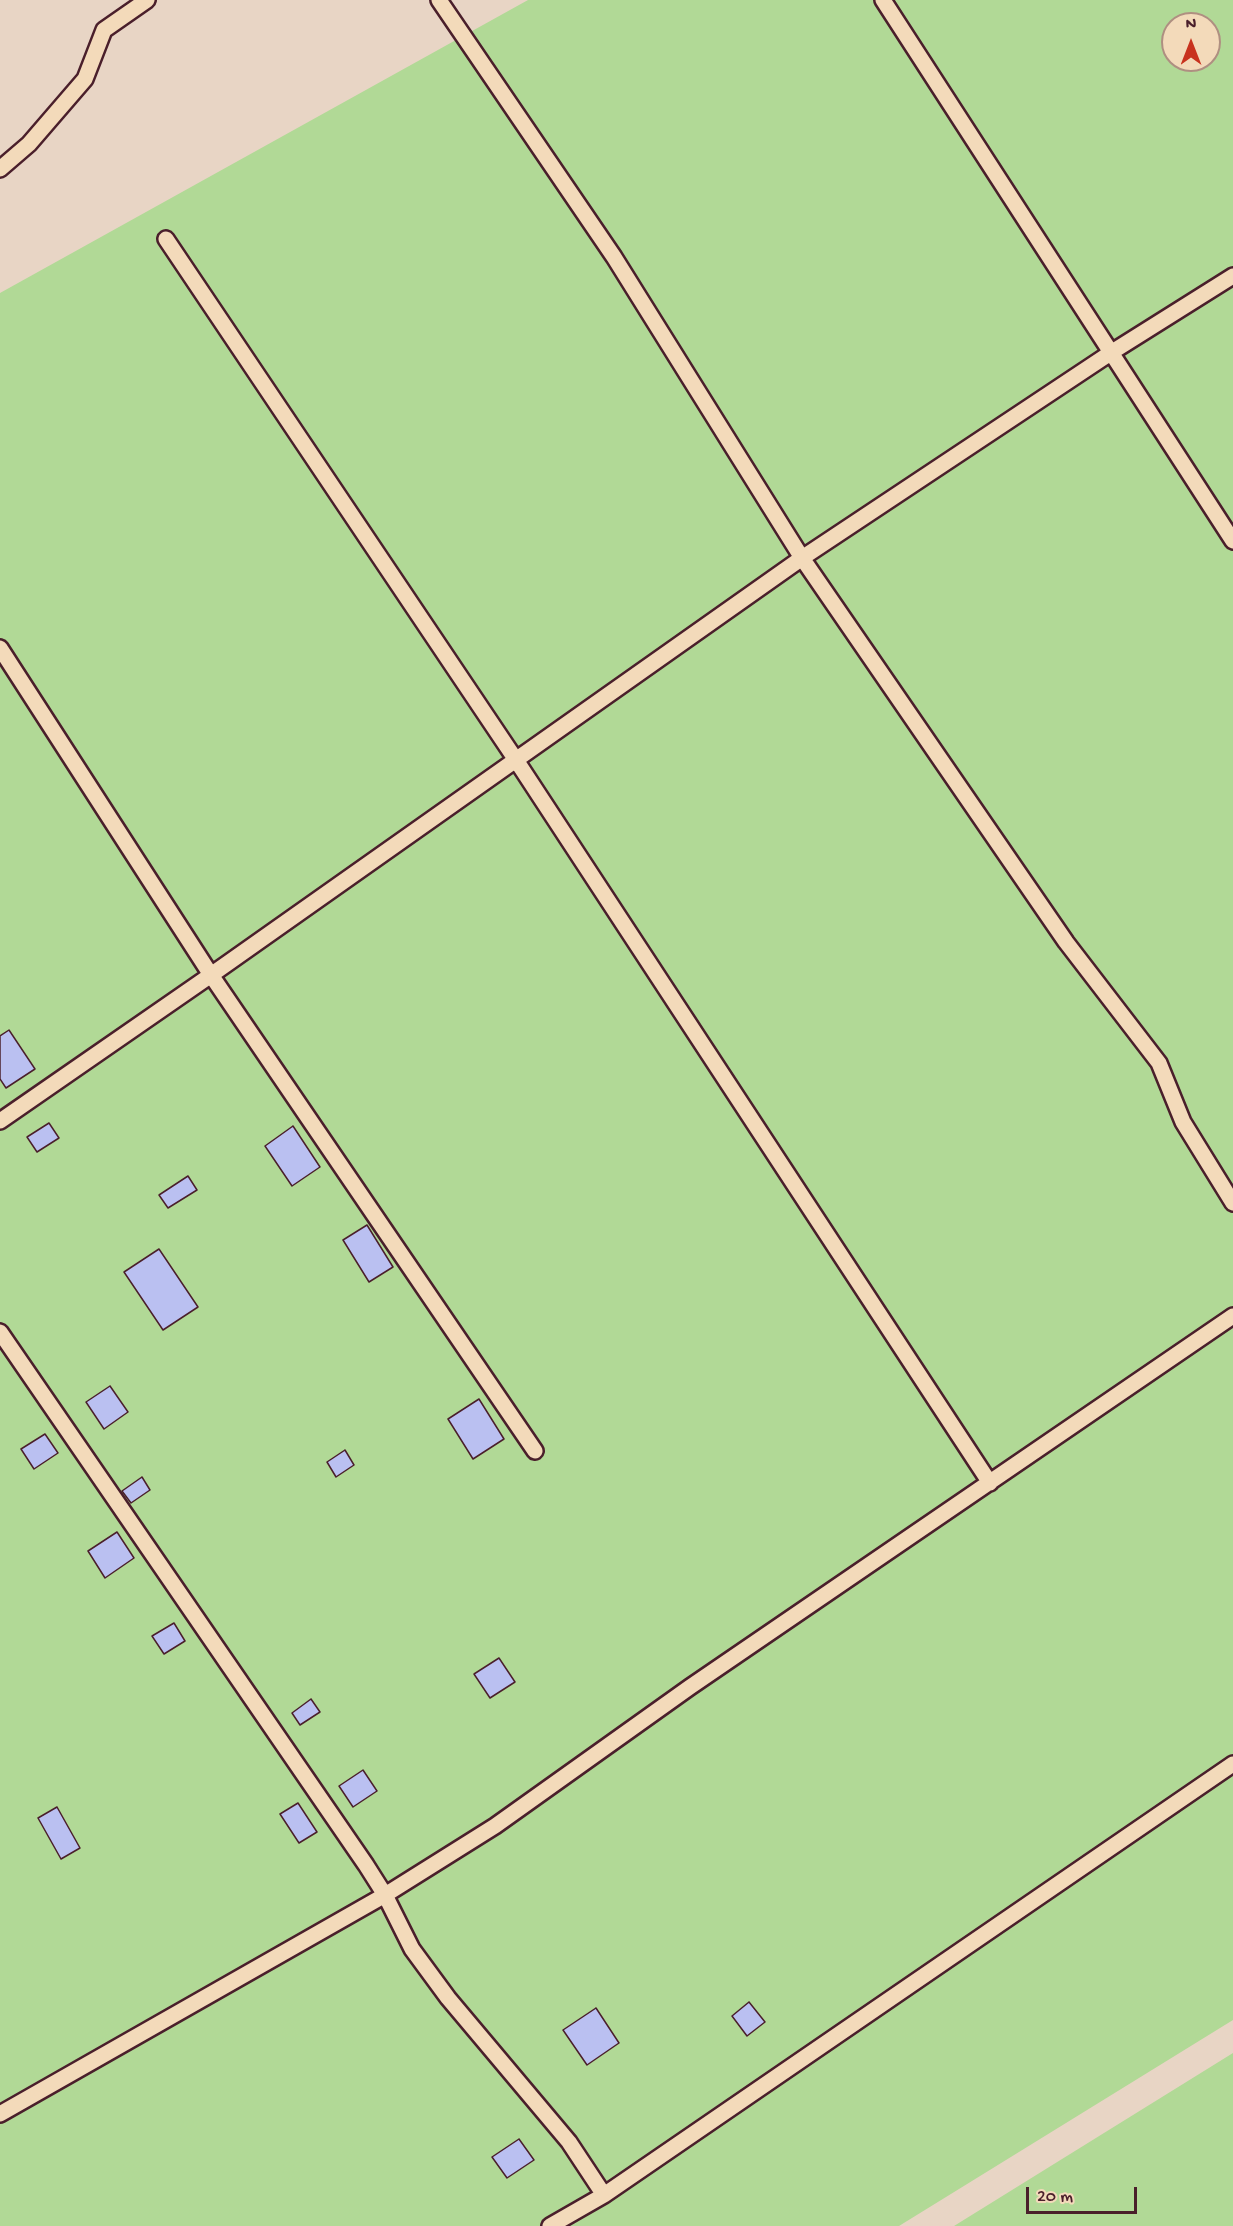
<!DOCTYPE html>
<html>
<head>
<meta charset="utf-8">
<style>
	body { margin:0 }
	#map { position:relative; width:1233px; height:2226px; overflow:hidden; background:#e8d5c5; font-family:"Gochi Hand",sans-serif }
	canvas { display:block }
	.north { position:absolute; left:1161px; top:12px; width:60px; height:60px; box-sizing:border-box; background:#f3daba; border:2px solid #af8f81; border-radius:50%; rotate:0deg; font-size:16px; font-weight:700; line-height:24px; text-align:center; color:#4a1f2b }
	.north::after { content:''; display:block; margin:auto; width:21px; height:27px; background:#c8321e; clip-path:polygon(50% 0,100% 100%,50% 72%,0 100%) }
	.scale { position:absolute; left:1026px; top:2187px; width:111px; height:27px; box-sizing:border-box; border:3px solid #4a1f2b; border-top:0; padding-left:8px; font-size:18px; line-height:21px; white-space:nowrap; color:#4a1f2b; -webkit-text-stroke:4px #f3daba; paint-order:stroke }
</style>
</head>
<body>
<div id="map">
<canvas width="1233" height="2226"></canvas>
<div class="north">N</div>
<div class="scale">20 m</div>
</div>
<script>
const ctx = document.querySelector('canvas').getContext('2d');
ctx.lineJoin = 'round';
function paint(path, color) { ctx.fillStyle = color; ctx.fill(path, 'evenodd'); }
const poly = rows => new Path2D(rows.map(r => 'M' + r).join(''));
function stroke(path, color, width, dash) { ctx.strokeStyle = color; ctx.lineWidth = width; ctx.lineCap = dash ? 'butt' : 'round'; ctx.setLineDash(dash || []); ctx.stroke(path); }
paint(poly([
	[528,0,1233,0,1233,2020,899,2226,0,2226,0,293],
	[1173,24,1209,24,1209,60,1173,60],
	[1233,2053,1233,2226,954,2226]
]), '#b1d996');
const building = poly([
	[9,1030,35,1069,6,1088,0,1079,0,1036,9,1030],
	[49,1123,59,1138,37,1152,27,1137,49,1123],
	[293,1126,320,1167,292,1186,265,1146,293,1126],
	[188,1176,197,1190,168,1208,159,1195,188,1176],
	[367,1225,393,1267,369,1282,343,1240,367,1225],
	[159,1249,198,1307,163,1330,124,1272,159,1249],
	[110,1386,128,1412,104,1429,86,1402,110,1386],
	[479,1399,504,1439,473,1459,448,1419,479,1399],
	[45,1434,58,1453,34,1469,21,1449,45,1434],
	[345,1450,354,1465,336,1477,327,1462,345,1450],
	[142,1477,150,1490,131,1503,122,1491,142,1477],
	[117,1532,134,1558,105,1578,88,1551,117,1532],
	[174,1623,185,1641,164,1654,152,1636,174,1623],
	[499,1658,515,1682,490,1698,474,1674,499,1658],
	[311,1699,320,1712,300,1725,292,1713,311,1699],
	[363,1770,377,1791,353,1807,339,1786,363,1770],
	[298,1803,317,1832,299,1843,280,1814,298,1803],
	[57,1807,80,1848,61,1859,38,1818,57,1807],
	[749,2002,765,2022,747,2036,732,2016,749,2002],
	[596,2008,619,2043,587,2065,563,2030,596,2008],
	[519,2139,534,2160,507,2178,492,2157,519,2139]
]);
paint(building, '#bac0f1');
stroke(building, '#4a1f2b', 1.5);
const service = poly([
	[439,0,614,257,802,558,1066,942,1159,1063,1183,1122,1233,1203],
	[883,0,1233,541],
	[0,169,29,144,85,79,104,30,147,0],
	[166,239,516,760,990,1483],
	[0,648,211,975,535,1451],
	[0,1121,211,975,802,558,1112,352,1233,276],
	[0,1332,366,1865,385,1895,412,1949,448,1998,569,2142,604,2195],
	[0,2114,385,1895,495,1826,690,1687,1233,1316],
	[550,2226,604,2195,1233,1764]
]);
stroke(service, '#4a1f2b', 20);
stroke(service, '#f3daba', 15);
</script>
</body>
</html>
